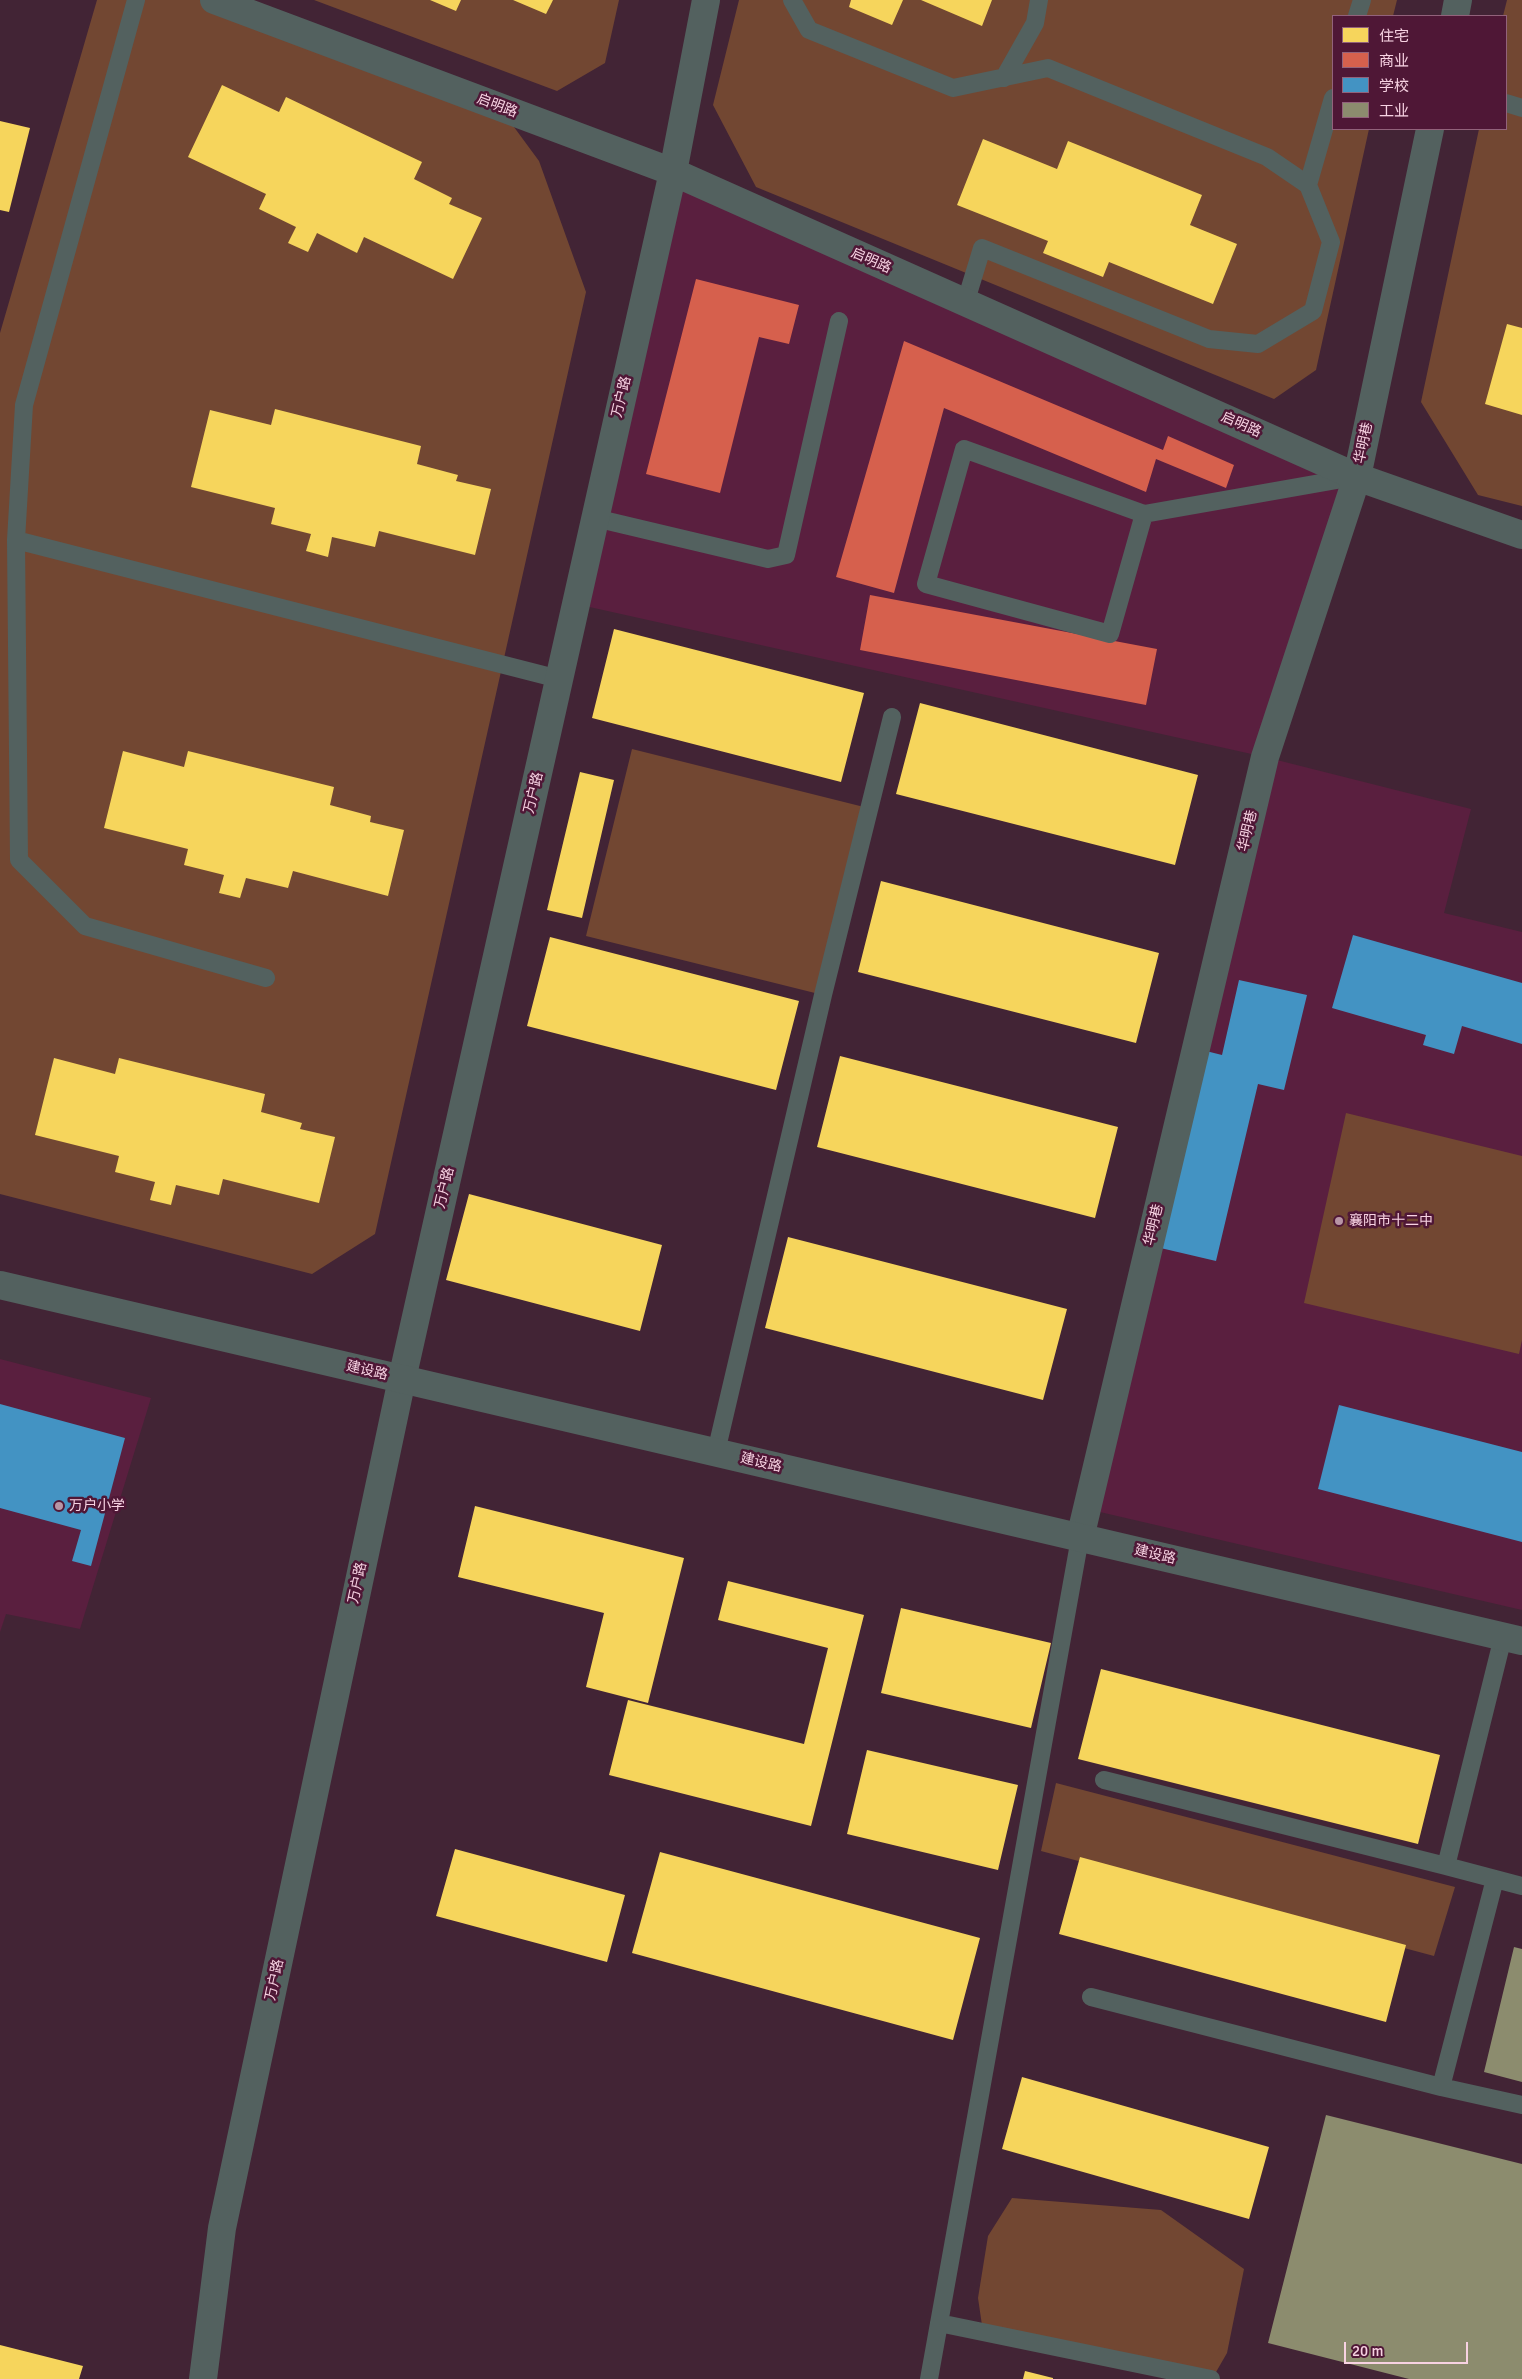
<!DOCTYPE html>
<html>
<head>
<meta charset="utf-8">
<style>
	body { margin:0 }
	#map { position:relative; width:1522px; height:2379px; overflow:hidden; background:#422435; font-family:Signika,"Noto Sans SC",sans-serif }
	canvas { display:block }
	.legend { position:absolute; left:1332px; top:15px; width:175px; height:115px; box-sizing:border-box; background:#4f1736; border:1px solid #92627b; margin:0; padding:6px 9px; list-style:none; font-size:15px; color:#f7d2e2 }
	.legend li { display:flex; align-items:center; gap:10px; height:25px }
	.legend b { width:25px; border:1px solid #92627b }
	.scale { position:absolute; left:1344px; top:2342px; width:124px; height:22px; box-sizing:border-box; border:2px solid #f7d2e2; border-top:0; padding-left:6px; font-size:15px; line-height:18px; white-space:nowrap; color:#f7d2e2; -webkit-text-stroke:4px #4f1736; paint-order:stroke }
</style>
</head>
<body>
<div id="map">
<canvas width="1522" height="2379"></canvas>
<ul class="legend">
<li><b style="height:14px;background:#f6d55c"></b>住宅</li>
<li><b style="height:14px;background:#d6604d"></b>商业</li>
<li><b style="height:14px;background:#4393c3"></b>学校</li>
<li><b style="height:14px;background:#8c8c6e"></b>工业</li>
</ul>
<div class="scale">20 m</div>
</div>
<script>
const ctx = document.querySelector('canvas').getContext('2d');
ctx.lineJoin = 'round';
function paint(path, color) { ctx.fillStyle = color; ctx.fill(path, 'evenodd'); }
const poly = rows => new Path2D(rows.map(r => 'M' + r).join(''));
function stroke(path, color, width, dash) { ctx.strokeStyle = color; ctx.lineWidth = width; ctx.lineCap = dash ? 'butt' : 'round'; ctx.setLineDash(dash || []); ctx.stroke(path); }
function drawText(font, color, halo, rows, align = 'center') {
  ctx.font = font + ' Signika,"Noto Sans SC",sans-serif'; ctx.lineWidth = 5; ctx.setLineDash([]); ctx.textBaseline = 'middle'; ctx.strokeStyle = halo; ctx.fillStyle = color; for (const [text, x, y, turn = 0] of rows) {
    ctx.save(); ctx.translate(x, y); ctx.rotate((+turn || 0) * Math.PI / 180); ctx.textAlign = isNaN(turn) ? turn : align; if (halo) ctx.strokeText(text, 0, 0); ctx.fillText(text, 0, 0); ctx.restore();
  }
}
paint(poly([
	[673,172,1357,477,1265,757,1471,809,1444,913,1522,932,1522,1610,1087,1509,1265,757,576,604],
	[0,1359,151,1398,80,1629,6,1614,0,1632]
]), '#5a1f3f');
paint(poly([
	[97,0,215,0,500,108,539,161,586,292,375,1234,312,1274,0,1194,0,333],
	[314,0,619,0,605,63,557,91],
	[739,0,1397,0,1393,16,1333,16,1333,129,1369,129,1316,370,1274,399,756,187,713,105],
	[1507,0,1522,0,1522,506,1478,495,1421,402,1479,129,1506,129,1506,16,1503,16],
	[632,749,868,808,823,995,586,936],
	[1346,1113,1522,1156,1522,1340,1519,1354,1304,1303],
	[1056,1783,1455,1887,1434,1956,1041,1851],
	[1012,2198,1161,2210,1244,2269,1227,2353,1212,2379,983,2332,978,2298,988,2236]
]), '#724732');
paint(poly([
	[430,0,461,0,456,11],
	[513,0,553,0,546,14],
	[851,0,903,0,892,25,849,7],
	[921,0,992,0,982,26],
	[222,85,279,112,286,97,422,162,414,179,452,198,449,204,482,218,453,279,364,237,357,253,317,233,308,252,288,243,296,227,259,209,266,194,188,157],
	[0,121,30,128,9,212,0,210],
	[983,139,1057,169,1068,141,1202,195,1190,225,1237,244,1213,304,1109,262,1103,277,1043,253,1048,241,957,205],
	[1507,324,1522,328,1522,415,1485,404],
	[275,409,421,446,417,464,458,475,456,481,491,489,475,555,379,531,375,547,332,537,328,557,306,551,311,534,271,524,275,508,191,487,210,410,271,425],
	[614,629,864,693,841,782,592,718],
	[920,703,1198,775,1175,865,896,794],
	[123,751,184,767,188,751,334,787,330,805,371,816,370,822,404,830,388,896,293,871,288,888,246,878,240,898,219,893,224,875,184,865,188,849,104,828],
	[580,772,614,780,582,918,547,910],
	[881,881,1159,953,1136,1043,858,972],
	[550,937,799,1001,776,1090,527,1026],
	[840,1056,1118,1127,1095,1218,817,1147],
	[54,1058,115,1074,119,1058,265,1094,261,1112,302,1123,300,1129,335,1137,319,1203,223,1179,219,1195,176,1185,171,1205,150,1200,155,1182,115,1172,119,1156,35,1135],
	[469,1194,662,1245,640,1331,446,1280],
	[788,1237,1067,1309,1043,1400,765,1328],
	[475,1506,684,1558,648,1703,586,1687,604,1613,458,1577],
	[728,1581,864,1615,811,1826,609,1775,628,1700,804,1744,828,1648,718,1620],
	[901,1608,1051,1643,1031,1728,881,1693],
	[1101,1669,1440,1755,1418,1844,1078,1759],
	[867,1750,1018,1785,998,1870,847,1834],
	[455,1849,625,1895,607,1962,436,1916],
	[660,1852,980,1938,953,2040,632,1953],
	[1080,1857,1406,1945,1386,2022,1059,1934],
	[1022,2077,1269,2147,1249,2219,1002,2149],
	[0,2345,83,2366,79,2379,0,2379],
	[1025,2371,1053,2378,1053,2379,1023,2379]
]), '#f6d55c');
paint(poly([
	[696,279,799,305,789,344,759,337,720,493,646,474],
	[904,341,1163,450,1168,436,1234,465,1226,488,1156,459,1146,492,944,408,894,593,836,577],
	[870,595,1157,649,1146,705,860,650]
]), '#d6604d');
paint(poly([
	[1353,935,1522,983,1522,1044,1462,1026,1454,1054,1423,1045,1426,1035,1332,1008],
	[1239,980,1307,995,1284,1090,1258,1084,1216,1261,1152,1246,1198,1049,1222,1055],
	[0,1404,125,1438,91,1566,72,1561,81,1530,0,1508],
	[1339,1405,1522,1452,1522,1542,1318,1489]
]), '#4393c3');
paint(poly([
	[1514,1947,1522,1949,1522,2082,1484,2072],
	[1326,2115,1522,2164,1522,2379,1409,2379,1268,2343]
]), '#8c8c6e');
stroke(poly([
	[136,0,24,405,16,540,19,860,85,926,266,978],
	[792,0,809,30,953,88,1048,68,1267,157,1308,185,1331,242,1313,311,1258,344,1209,339,982,248,965,304],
	[1357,16,1362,0],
	[1004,78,1035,23,1039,0],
	[1506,103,1522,108],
	[1308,185,1333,98],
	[1144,514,1110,634,926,584,964,449,1144,514,1354,477],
	[595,518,768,559,786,555,839,321],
	[16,540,559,679],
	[716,1452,823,995,892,717],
	[1503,1637,1446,1866,1522,1886],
	[1104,1780,1446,1866],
	[1495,1879,1441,2087,1522,2105],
	[1091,1997,1441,2087],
	[939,2323,1211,2379],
	[929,2379,1080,1538]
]), '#53615f', 18);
stroke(poly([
	[214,0,673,172,1357,477,1522,535],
	[1455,16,1458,0],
	[1080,1538,1265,757,1357,477,1430,129],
	[203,2379,222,2228,402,1379,673,172,706,0]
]), '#53615f', 28);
stroke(poly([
	[0,1285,1522,1641]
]), '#53615f', 28);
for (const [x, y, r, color] of [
	[1339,1221,5,"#b895a5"],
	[59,1506,5,"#b895a5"]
]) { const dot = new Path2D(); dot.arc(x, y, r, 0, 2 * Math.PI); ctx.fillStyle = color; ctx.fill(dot); stroke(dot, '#4f1736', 2); }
drawText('14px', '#f7d2e2', '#4f1736', [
	["启明路",497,106,21],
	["启明路",871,261,24],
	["万户路",622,397,-77],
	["启明路",1241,425,24],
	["华明巷",1364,443,-78],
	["万户路",534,793,-77],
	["华明巷",1248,831,-77],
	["万户路",445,1188,-77],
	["华明巷",1154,1225,-77],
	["建设路",367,1371,13],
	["建设路",761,1463,13],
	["建设路",1155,1555,13],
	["万户路",358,1583,-78],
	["万户路",275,1980,-78]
]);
drawText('14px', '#f7d2e2', '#4f1736', [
	["襄阳市十二中",1349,1221],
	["万户小学",69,1506]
], 'left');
</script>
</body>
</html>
